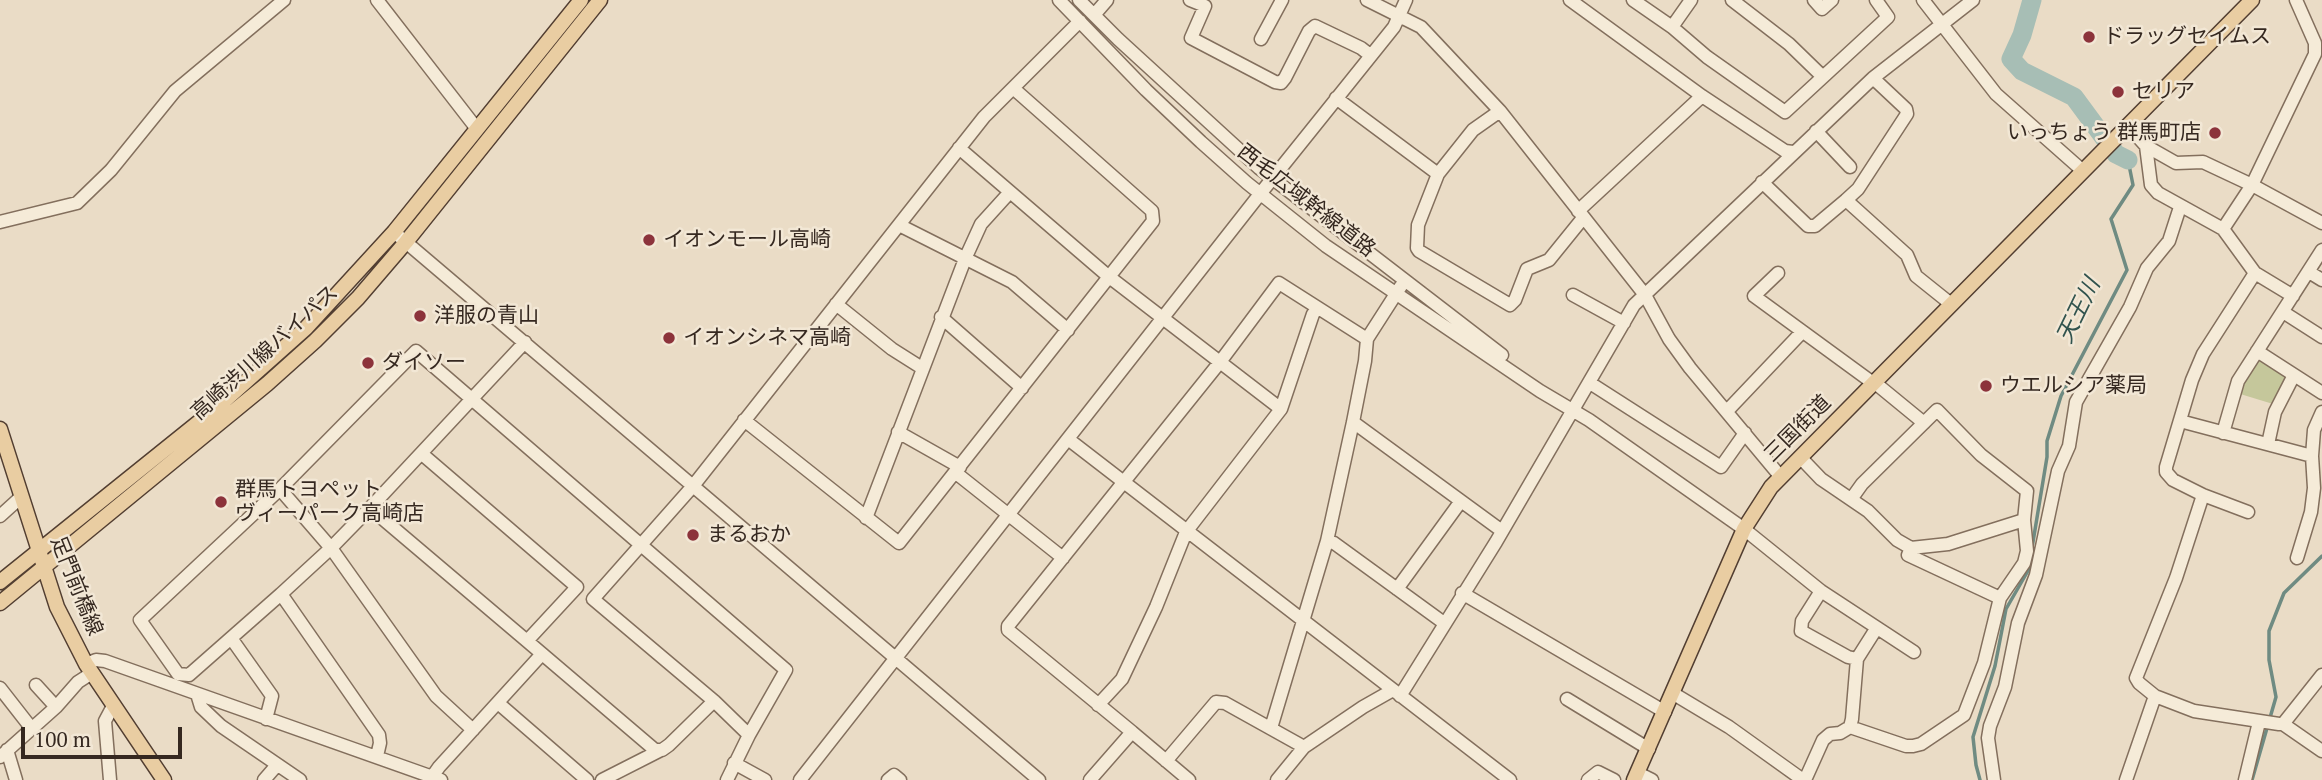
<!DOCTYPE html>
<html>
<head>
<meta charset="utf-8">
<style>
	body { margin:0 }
	#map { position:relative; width:2322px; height:780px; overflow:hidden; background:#eadcc6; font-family:"PT Serif",serif }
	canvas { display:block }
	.scale { position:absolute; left:21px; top:727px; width:161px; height:32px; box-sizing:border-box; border:4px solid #352820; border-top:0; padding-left:9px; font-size:21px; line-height:24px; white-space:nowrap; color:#352820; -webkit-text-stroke:5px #f2e7d5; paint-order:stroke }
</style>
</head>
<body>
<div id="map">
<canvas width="2322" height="780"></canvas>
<div class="scale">100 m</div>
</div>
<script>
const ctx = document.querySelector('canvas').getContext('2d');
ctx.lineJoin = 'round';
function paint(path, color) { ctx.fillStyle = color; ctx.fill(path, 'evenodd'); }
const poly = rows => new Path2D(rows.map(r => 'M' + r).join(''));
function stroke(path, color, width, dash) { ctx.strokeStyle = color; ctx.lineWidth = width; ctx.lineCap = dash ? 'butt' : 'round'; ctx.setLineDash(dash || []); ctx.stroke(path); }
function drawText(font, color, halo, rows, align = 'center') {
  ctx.font = font + ' "PT Serif","Noto Sans JP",serif'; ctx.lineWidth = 5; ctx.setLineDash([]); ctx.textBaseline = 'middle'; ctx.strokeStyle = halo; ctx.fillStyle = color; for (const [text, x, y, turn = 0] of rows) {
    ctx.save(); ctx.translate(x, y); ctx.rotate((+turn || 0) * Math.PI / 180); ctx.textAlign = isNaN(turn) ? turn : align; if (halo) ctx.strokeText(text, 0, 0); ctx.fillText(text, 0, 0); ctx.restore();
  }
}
paint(poly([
	[2260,359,2286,375,2287,380,2273,404,2237,393,2255,361]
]), '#c5c79b');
stroke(poly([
	[2032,548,2047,457,2047,441,2061,396,2127,270,2111,219,2133,185,2128,160],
	[1980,780,1976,765,1973,737,1995,666,2006,609,2029,569,2030,563],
	[2252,780,2276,697,2269,660,2269,631,2284,593,2322,556]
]), '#6f8b82', 3.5);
stroke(poly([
	[2032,0,2022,35,2011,59,2022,71,2074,97,2116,154,2128,160]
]), '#a7beb5', 19);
const minor = poly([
	[377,0,477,129],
	[1059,0,1146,90,1201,142,1247,183,1326,246,1540,391,1589,420,1744,529,1821,591,1914,652],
	[1079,0,1118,39,1259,168,1502,355],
	[1190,0,1205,6,1191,38,1275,82,1281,83,1285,78,1309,31,1315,26,1361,48,1370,55],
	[1367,0,1421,27,1500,111,1645,295,1669,339,1690,368,1780,476],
	[1570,0,1702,96,1785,151,1793,152],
	[1633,0,1672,27,1707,57,1785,112,1888,17,1876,0],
	[1732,0,1789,44,1822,76],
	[1814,0,1822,9,1832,0],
	[1923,0,1996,94,2083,171],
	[1094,15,1107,0],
	[1672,27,1691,0],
	[1261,39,1282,0],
	[1336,98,1438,174],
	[1500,111,1473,130,1438,174,1418,225,1417,248,1419,251,1510,305,1515,300,1527,269,1549,260,1583,218],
	[2128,126,2146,146,2176,163,2203,162,2252,185,2322,223],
	[1816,131,1850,167],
	[2146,146,2151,185,2158,193,2223,229,2255,273,2293,296],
	[959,148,1108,276,1281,409,1186,532,1156,607,1122,679,1098,705],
	[1762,182,1808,226,1815,226,1846,200,1858,189,1907,114,1906,109,1873,78],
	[1846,200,1907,255,1916,276,1951,304],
	[1578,211,1702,96],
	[0,222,77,203,111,170,175,91,284,0],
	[899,225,1012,282,1068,330],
	[2223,229,2252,185,2315,54,2315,43,2296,0],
	[394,232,1039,780],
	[2309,272,2322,280],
	[1778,273,1754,296,1873,383],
	[1573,295,1624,323],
	[836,304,892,349,922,368],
	[2283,312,2322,337],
	[941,317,1022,388],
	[2257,351,2322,393],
	[1874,382,1924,423],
	[1590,383,1721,467,1745,433],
	[1281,409,1313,314,1318,308],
	[1727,411,1802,332],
	[744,420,899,543,1153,221,1152,211,1013,88],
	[2180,421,2312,456],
	[1353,422,1502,531],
	[898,432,960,467],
	[2223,433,2238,381,2322,250],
	[1068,439,1510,780],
	[2268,444,2275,412,2294,375],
	[1800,457,1821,479,1868,511,1897,540,1911,548,1948,544,2024,520],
	[956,473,1063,558],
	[280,489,331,548,436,696,473,730],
	[2203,495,2176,578,2136,678,2139,683,2155,696,2194,711,2279,724,2283,724,2322,675],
	[370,508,527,641,577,587,422,454],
	[2248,512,2203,495,2173,480,2166,472,2166,467,2192,380,2203,354,2255,273],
	[0,516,21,497],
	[866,518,965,259,981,224,1010,192],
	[1327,541,1334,543,1444,623],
	[1911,548,1908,555,2000,598],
	[2297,558,2311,512,2314,488,2312,456,2314,430,2322,412],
	[1397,589,1461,501],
	[1821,591,1802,621,1801,631,1848,657,1857,659],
	[1462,593,1665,712],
	[281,594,189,675,178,674,140,620,280,489,416,351,786,670,749,735,727,780],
	[231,638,272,696,266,719],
	[527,641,655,750,662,750,669,745,714,701],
	[86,664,96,660,105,661,441,780],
	[36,685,56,707],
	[0,688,32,729],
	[197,694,201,707,221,726,300,780],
	[1674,694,1729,727,1803,780],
	[1400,696,1496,542,1634,305,1873,78,1973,0],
	[1567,699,1649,749],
	[498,703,587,780],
	[2283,724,2322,751],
	[1850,727,1852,719,1857,659,1876,629],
	[1271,728,1327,541,1353,422,1365,361,1367,339,1401,286],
	[1132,732,1189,780],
	[749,735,714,701,593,599,693,486,984,117,1080,21],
	[7,750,16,780],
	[377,756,380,743,379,735,281,594,331,548,370,508,525,342],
	[0,757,56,707,78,682,92,673],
	[1166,761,1216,702,1225,703,1304,747],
	[734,763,765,780],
	[1638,773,1652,780],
	[432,777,439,767,541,655],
	[110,780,105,721,113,706],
	[264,780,277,765],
	[602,780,661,750],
	[800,780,1260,194,1394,27,1406,0],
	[888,780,894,775,900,780],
	[1090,780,1132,732,1008,630,1008,626,1220,362,1279,283,1367,339],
	[1277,780,1304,747,1363,707,1393,690],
	[1588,780,1598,772,1614,780],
	[1805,780,1823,740,1830,734,1840,733,1850,727,1906,746,1913,746,1921,744,1964,715,1984,663,2000,598,2024,563,2027,551,2024,520,2027,491,1981,455,1937,410,1862,484,1852,498],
	[1994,780,1988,738,1990,726,2005,687,2018,623,2036,575,2058,471,2069,446,2076,402,2130,307,2147,268,2169,241,2180,207],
	[2126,780,2155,696],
	[2245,780,2259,722]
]);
const major = poly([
	[0,429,57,607,86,664,164,780],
	[0,582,214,410,306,328,394,232,581,0],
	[0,603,267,384,315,341,358,298,406,242,600,0],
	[1634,780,1744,529,1771,487,2252,0]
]);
stroke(minor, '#836f5d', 15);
stroke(major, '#523e31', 17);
stroke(minor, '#f5ebd8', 12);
stroke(major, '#e9cda2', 14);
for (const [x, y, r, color] of [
	[2089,37,7,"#8c333b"],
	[2118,92,7,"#8c333b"],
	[2215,133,7,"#8c333b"],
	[649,240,7,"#8c333b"],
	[420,316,7,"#8c333b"],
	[669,338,7,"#8c333b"],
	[368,363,7,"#8c333b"],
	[1986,386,7,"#8c333b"],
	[221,502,7,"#8c333b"],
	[693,535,7,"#8c333b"]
]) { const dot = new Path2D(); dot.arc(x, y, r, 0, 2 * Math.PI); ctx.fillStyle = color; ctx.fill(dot); stroke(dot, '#f2e7d5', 2.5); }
drawText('21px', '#352820', '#f2e7d5', [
	["ドラッグセイムス",2103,37],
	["セリア",2132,92],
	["いっちょう 群馬町店",2201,133,"right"],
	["イオンモール高崎",663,240],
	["洋服の青山",434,316],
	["イオンシネマ高崎",683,338],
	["ダイソー",382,363],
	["ウエルシア薬局",2000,386],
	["群馬トヨペット",235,490],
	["ヴィーパーク高崎店",235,514],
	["まるおか",707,535]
], 'left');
drawText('21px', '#352820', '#f2e7d5', [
	["西毛広域幹線道路",1306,201,38],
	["高崎渋川線バイパス",265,353,-42],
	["三国街道",1798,429,-45],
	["足門前橋線",76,586,68]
]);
drawText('italic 23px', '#31534e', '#f2e7d5', [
	["天王川",2079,311,-64]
]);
</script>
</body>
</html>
